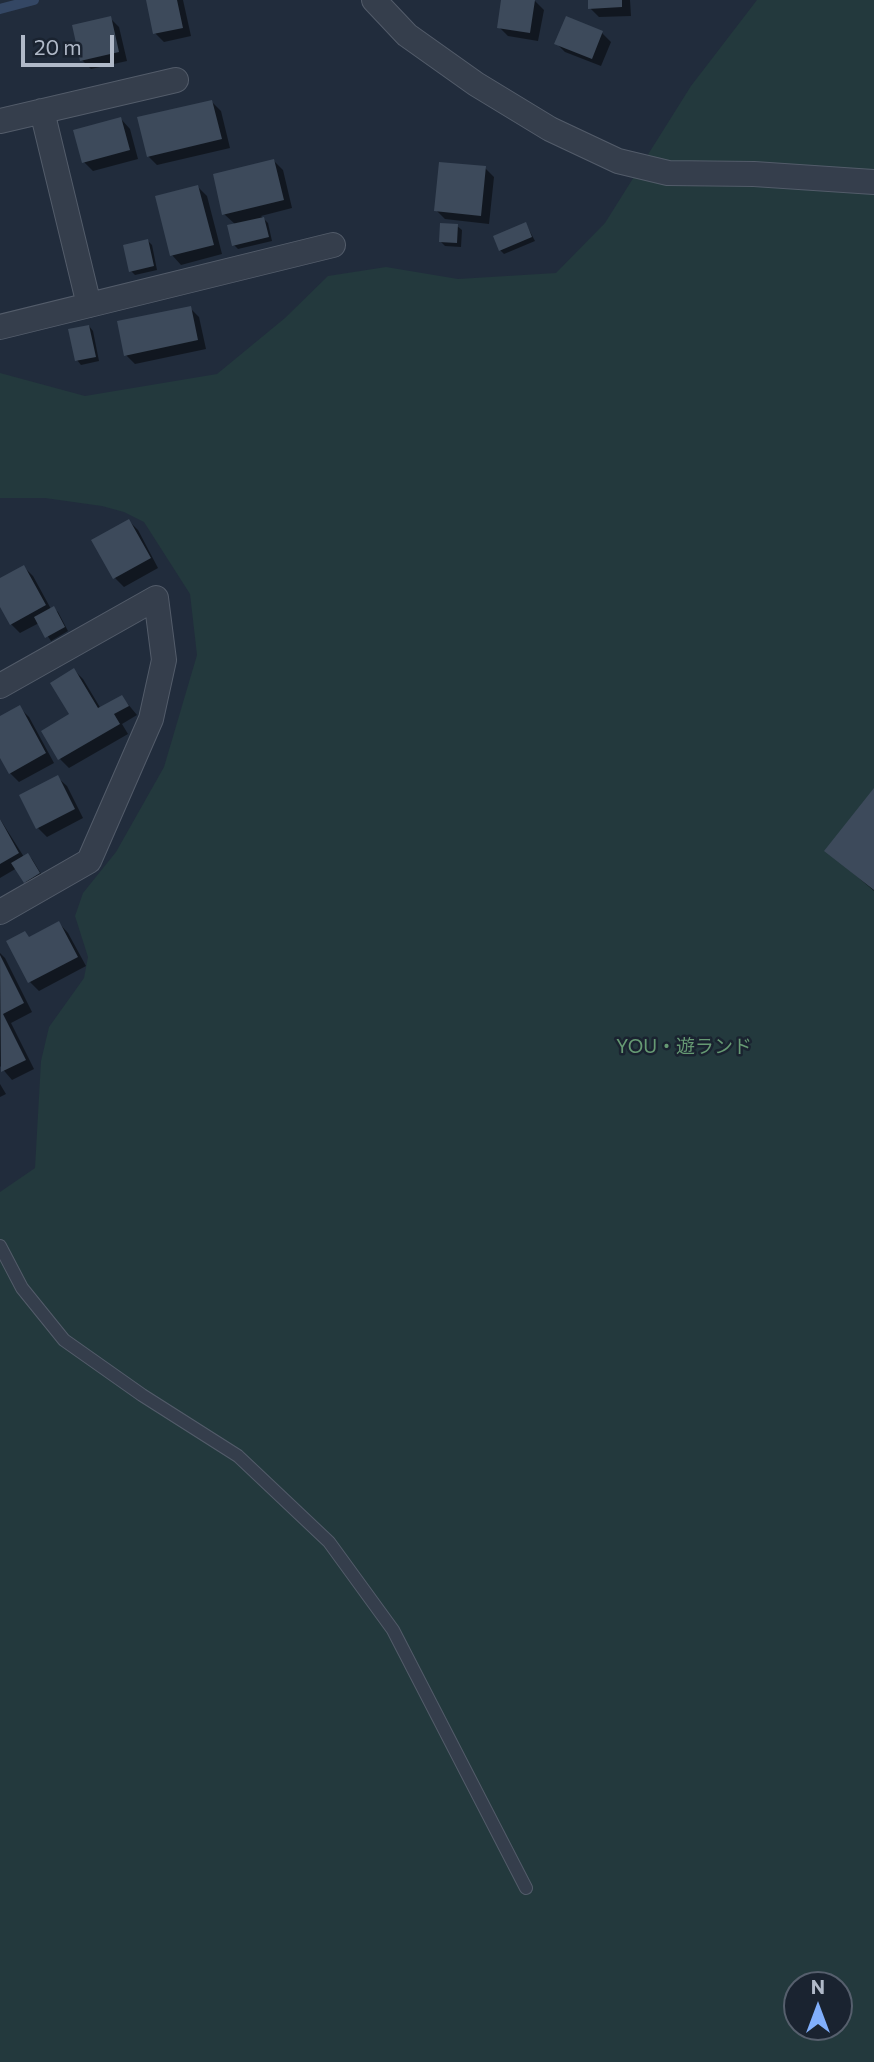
<!DOCTYPE html>
<html>
<head>
<meta charset="utf-8">
<style>
	body { margin:0 }
	#map { position:relative; width:874px; height:2062px; overflow:hidden; background:#212c3c; font-family:Commissioner,sans-serif }
	canvas { display:block }
	.north { position:absolute; left:783px; top:1971px; width:70px; height:70px; box-sizing:border-box; background:#1a2330; border:2px solid #565f6d; border-radius:50%; rotate:0deg; font-size:19px; font-weight:700; line-height:28px; text-align:center; color:#b0b9c8 }
	.north::after { content:''; display:block; margin:auto; width:24px; height:32px; background:#81affc; clip-path:polygon(50% 0,100% 100%,50% 72%,0 100%) }
	.scale { position:absolute; left:21px; top:35px; width:93px; height:32px; box-sizing:border-box; border:4px solid #b0b9c8; border-top:0; padding-left:9px; font-size:21px; line-height:24px; white-space:nowrap; color:#b0b9c8; -webkit-text-stroke:5px #1a2330; paint-order:stroke }
</style>
</head>
<body>
<div id="map">
<canvas width="874" height="2062"></canvas>
<div class="north">N</div>
<div class="scale">20 m</div>
</div>
<script>
const ctx = document.querySelector('canvas').getContext('2d');
ctx.lineJoin = 'round';
function paint(path, color) { ctx.fillStyle = color; ctx.fill(path, 'evenodd'); }
const poly = rows => new Path2D(rows.map(r => 'M' + r).join(''));
function stroke(path, color, width, dash) { ctx.strokeStyle = color; ctx.lineWidth = width; ctx.lineCap = dash ? 'butt' : 'round'; ctx.setLineDash(dash || []); ctx.stroke(path); }
function drawText(font, color, halo, rows, align = 'center') {
  ctx.font = font + ' Commissioner,"Noto Sans JP",sans-serif'; ctx.lineWidth = 5; ctx.setLineDash([]); ctx.textBaseline = 'middle'; ctx.strokeStyle = halo; ctx.fillStyle = color; for (const [text, x, y, turn = 0] of rows) {
    ctx.save(); ctx.translate(x, y); ctx.rotate((+turn || 0) * Math.PI / 180); ctx.textAlign = isNaN(turn) ? turn : align; if (halo) ctx.strokeText(text, 0, 0); ctx.fillText(text, 0, 0); ctx.restore();
  }
}
paint(poly([
	[757,0,874,0,874,2062,0,2062,0,1192,35,1168,41,1061,49,1027,84,978,88,957,75,916,83,893,116,852,164,767,197,655,190,594,144,522,124,512,102,506,45,498,0,498,0,373,85,396,217,374,285,318,328,276,386,267,458,279,556,273,605,223,691,86],
	[797,1985,839,1985,839,2027,797,2027]
]), '#23393d');
paint(poly([
	[148,0,183,0,191,36,164,42,155,33],
	[503,0,535,1,544,10,538,41,508,36,499,27],
	[590,0,630,0,631,16,599,17,590,8],
	[110,18,119,27,127,61,91,69,82,60],
	[602,33,611,42,601,66,565,52,556,43],
	[212,102,221,111,230,148,157,165,148,156],
	[121,119,130,129,138,159,93,171,84,162],
	[274,161,283,170,292,208,261,216,268,223,272,241,238,249,234,245,236,225,224,214],
	[485,168,494,177,489,224,445,219,436,210],
	[198,187,207,196,222,254,181,265,172,255],
	[526,224,535,241,504,254,500,250],
	[457,226,462,230,461,247,445,246,441,242],
	[148,241,152,245,157,270,135,275,131,271],
	[190,308,199,317,206,349,135,364,126,355],
	[89,326,93,331,99,361,81,365,77,360],
	[129,521,138,530,158,568,124,587,115,578],
	[24,567,33,576,51,609,53,608,58,612,68,631,51,641,39,623,20,633,11,624,0,604,0,580],
	[74,670,83,679,101,709,122,697,137,715,122,724,128,734,69,768,60,759,71,715],
	[20,708,29,717,54,763,19,782,10,773,0,755,0,718],
	[57,777,67,786,83,818,47,837,38,828],
	[874,791,874,891,826,850],
	[0,819,24,857,28,855,32,859,43,877,29,886,17,868,0,878],
	[59,923,68,933,86,966,39,991,30,982,8,942,30,938],
	[0,953,5,958,32,1012,11,1023,34,1069,12,1080,0,1066],
	[0,1084,6,1094,0,1097]
]), '#0007');
stroke(poly([
	[0,9,34,0]
]), '#344764', 10);
paint(poly([
	[146,0,177,0,183,28,153,34],
	[501,0,535,0,530,33,497,28],
	[588,0,622,0,622,7,588,9],
	[111,16,119,52,80,61,72,25],
	[566,16,603,31,592,59,554,44],
	[212,100,222,139,147,157,137,117],
	[121,117,130,150,82,163,73,130],
	[274,159,284,200,222,215,213,174],
	[439,162,486,166,481,216,434,211],
	[198,185,214,245,170,256,155,196],
	[264,217,269,237,232,246,227,225],
	[526,222,532,237,499,251,493,236],
	[440,223,458,224,457,243,439,242],
	[148,239,154,266,129,272,123,245],
	[191,306,198,340,124,356,117,321],
	[89,325,96,357,75,361,68,329],
	[129,519,151,558,113,579,91,540],
	[24,565,46,605,10,625,0,607,0,578],
	[54,606,65,627,45,638,34,617],
	[74,668,98,708,122,695,129,706,114,714,120,724,58,760,41,731,69,714,50,683],
	[20,705,46,753,9,774,0,758,0,716],
	[58,775,75,809,36,829,19,795],
	[874,788,874,890,824,851],
	[0,819,19,853,0,864],
	[28,853,40,873,24,883,11,863],
	[59,921,78,957,28,983,6,941,25,931,29,937],
	[0,955,24,1003,3,1014,26,1060,1,1072]
]), '#3d4a5b');
const lane = poly([
	[0,1246,22,1288,64,1340,142,1395,238,1456,329,1542,393,1630,526,1888]
]);
const street = poly([
	[374,0,407,35,476,84,550,129,618,161,668,173,754,174,874,182],
	[42,111,89,305],
	[0,121,176,80],
	[0,327,333,245],
	[0,686,156,598,164,660,151,719,89,861,0,912]
]);
stroke(lane, '#535c6a', 14);
stroke(street, '#535c6a', 26);
stroke(lane, '#353e4c', 12);
stroke(street, '#353e4c', 24);
drawText('19px', '#669a73', '#1a2330', [
	["YOU・遊ランド",684,1047]
]);
</script>
</body>
</html>
